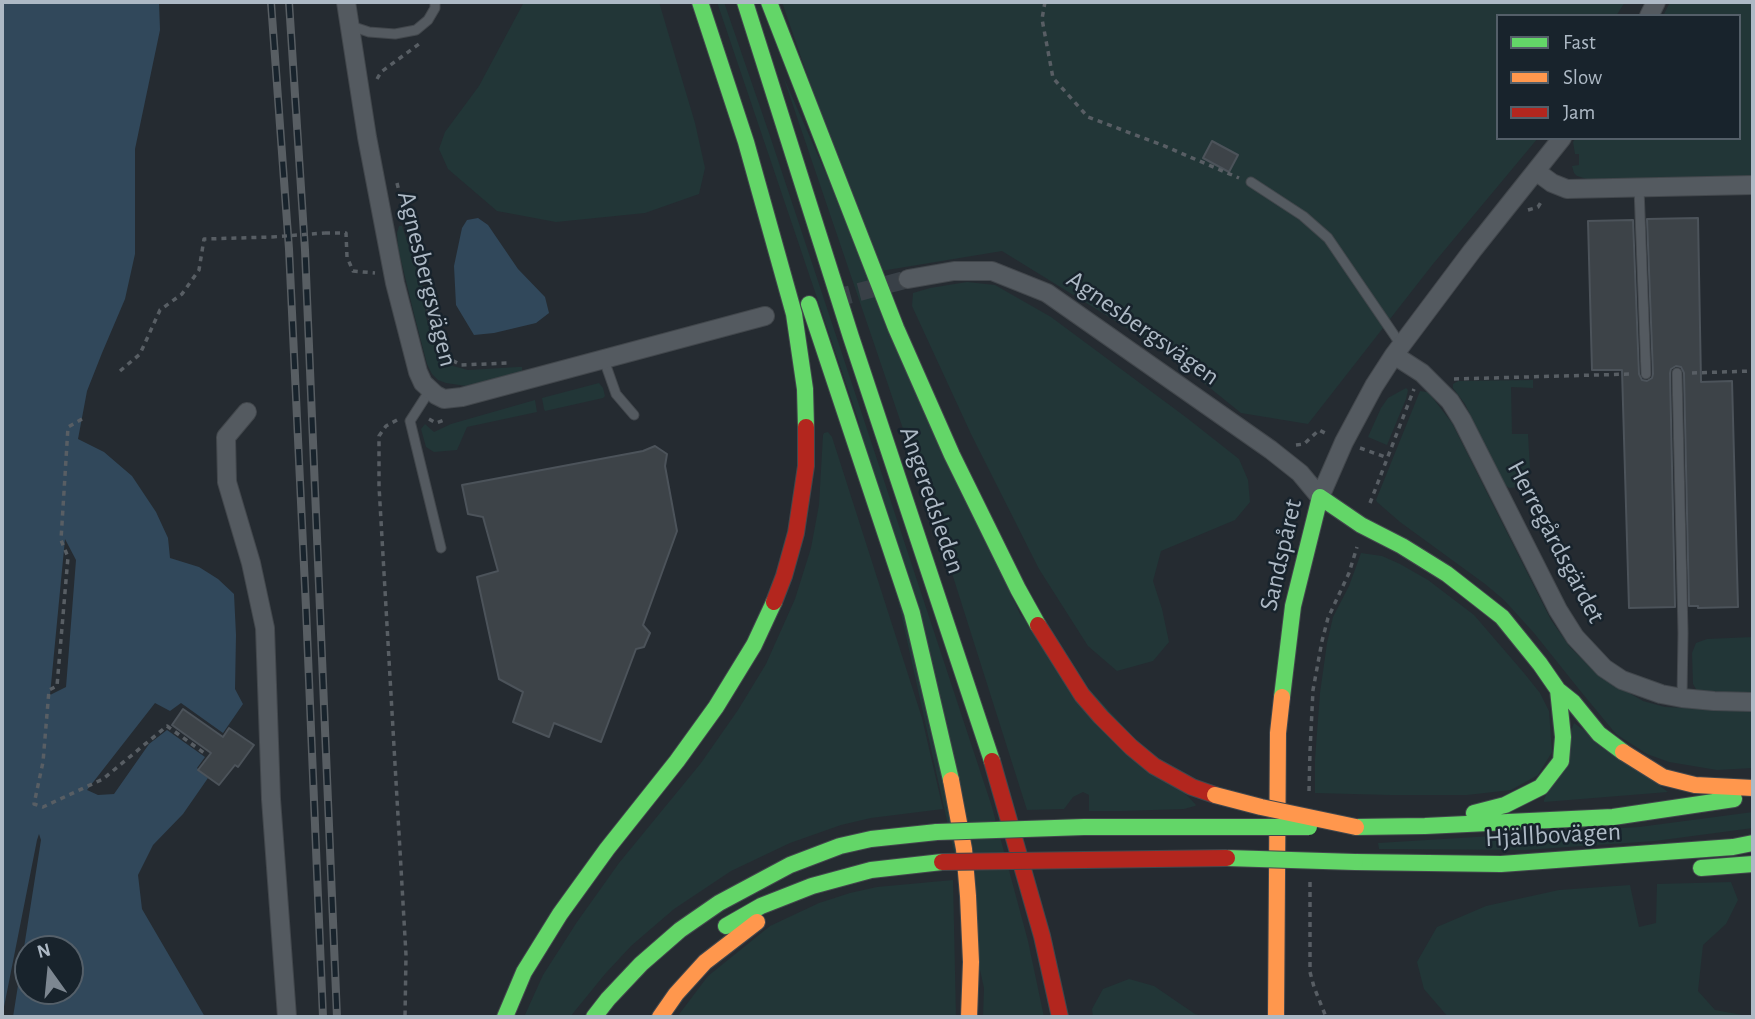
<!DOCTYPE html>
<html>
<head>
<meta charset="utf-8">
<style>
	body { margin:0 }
	#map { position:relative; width:1755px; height:1019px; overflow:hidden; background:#252b31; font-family:"Alegreya Sans",sans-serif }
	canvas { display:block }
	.frame { position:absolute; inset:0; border:4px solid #adb9c5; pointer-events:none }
	.legend { position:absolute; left:1496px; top:14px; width:245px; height:126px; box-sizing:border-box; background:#18232c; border:2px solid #545f69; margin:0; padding:9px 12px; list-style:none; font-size:21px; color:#adb9c5 }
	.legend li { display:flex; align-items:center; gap:14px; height:35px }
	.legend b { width:35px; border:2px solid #545f69 }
	.north { position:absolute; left:14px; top:935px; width:70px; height:70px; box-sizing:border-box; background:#18232c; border:2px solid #545f69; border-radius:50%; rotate:345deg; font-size:19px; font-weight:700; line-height:28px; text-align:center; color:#adb9c5 }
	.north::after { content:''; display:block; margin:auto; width:24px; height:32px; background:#7d8791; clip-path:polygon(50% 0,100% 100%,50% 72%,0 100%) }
</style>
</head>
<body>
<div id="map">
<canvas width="1755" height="1019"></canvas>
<div class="frame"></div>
<ul class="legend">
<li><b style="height:9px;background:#63d668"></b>Fast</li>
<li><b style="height:9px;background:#ff974d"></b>Slow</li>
<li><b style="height:9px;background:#b3261e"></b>Jam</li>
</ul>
<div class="north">N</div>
</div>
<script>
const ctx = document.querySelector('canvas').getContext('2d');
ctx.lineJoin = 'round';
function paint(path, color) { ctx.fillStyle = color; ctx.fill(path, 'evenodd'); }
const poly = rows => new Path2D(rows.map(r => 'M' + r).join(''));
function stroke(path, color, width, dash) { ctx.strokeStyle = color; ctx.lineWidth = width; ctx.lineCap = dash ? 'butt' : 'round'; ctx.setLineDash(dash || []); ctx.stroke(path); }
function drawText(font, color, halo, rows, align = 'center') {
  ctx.font = font + ' "Alegreya Sans",sans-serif'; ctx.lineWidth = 5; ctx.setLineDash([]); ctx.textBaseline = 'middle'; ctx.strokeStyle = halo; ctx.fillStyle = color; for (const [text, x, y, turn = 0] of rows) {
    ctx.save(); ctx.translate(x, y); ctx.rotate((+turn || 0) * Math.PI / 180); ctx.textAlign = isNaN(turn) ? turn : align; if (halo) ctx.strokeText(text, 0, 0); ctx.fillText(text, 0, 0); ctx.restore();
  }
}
paint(poly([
	[524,2,659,2,695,123,705,168,699,194,645,213,556,222,497,211,448,169,439,149,445,132,479,86],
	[717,2,724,2,770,136,992,807,1028,941,1044,1017,983,1017,984,988,858,419],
	[782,2,1625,2,1616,16,1498,16,1498,138,1538,138,1433,264,1308,424,1241,413,1164,351,1002,251,875,272],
	[1670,2,1753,2,1753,177,1587,179,1577,176,1574,173,1572,166,1579,165,1579,154,1575,154,1573,142,1576,138,1739,138,1739,16,1663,16],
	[783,76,1020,614,1196,805,1195,806,1184,809,1122,811,1089,811,1089,795,1083,792,1073,797,1064,809,1027,810,950,567],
	[399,226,402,226,403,229,416,265,423,288,426,317,435,346,441,358,453,366,468,370,518,367,522,367,522,373,466,386,446,383,438,380,432,374,427,364,415,318,398,248,397,233],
	[967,282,995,285,1051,317,1187,418,1239,459,1248,480,1250,502,1235,520,1161,551,1153,581,1162,609,1169,642,1153,661,1117,671,1088,646,1039,569,971,434,912,306,913,293,930,288],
	[1533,380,1533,388,1511,387,1512,434,1528,434,1530,469,1525,482,1521,487,1509,488,1504,484,1465,404,1453,388,1453,384,1458,381],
	[599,383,603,388,605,396,603,398,545,411,544,409,542,398],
	[1406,388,1408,390,1406,399,1387,445,1368,437,1381,408,1388,398],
	[1420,391,1427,392,1432,397,1452,423,1551,620,1570,647,1598,675,1643,701,1665,707,1753,711,1753,768,1717,770,1669,762,1647,754,1616,734,1582,693,1534,633,1504,600,1485,584,1400,522,1377,502,1376,500],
	[535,400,537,412,467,427,457,450,434,452,426,447,421,429,425,424,434,432,451,424],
	[828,432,832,437,922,718,943,809,871,818,841,825,790,843,731,871,674,909,631,946,605,974,570,1017,524,1017,543,975,577,922,619,863,701,763,738,710,766,664,795,599,811,548,819,505,823,435,824,433],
	[1361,553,1382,556,1400,564,1428,580,1474,615,1524,673,1540,693,1549,711,1552,752,1538,775,1511,790,1467,795,1390,795,1315,793,1315,759,1320,693,1327,643,1333,617,1349,586],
	[1753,637,1753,692,1712,693,1701,692,1696,689,1693,684,1692,653,1696,643,1707,639],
	[1574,723,1668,792,1544,802,1544,800],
	[1753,812,1753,828,1655,841,1525,850,1379,849,1378,843,1639,827],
	[953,880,956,1017,677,1017,708,976,770,926,819,903,850,893,877,887],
	[1731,882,1738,900,1726,924,1703,945,1698,991,1715,1010,1753,1017,1448,1017,1424,989,1417,962,1437,927,1486,906,1559,890,1630,885,1639,927,1656,923,1657,884],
	[1129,979,1154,986,1195,1014,1206,1017,1093,1017,1092,1009,1103,989]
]), '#223637');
paint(poly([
	[2,2,159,2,160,30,135,149,135,254,125,299,102,353,87,391,78,439,104,452,132,476,156,512,168,538,170,558,199,567,218,579,234,594,236,635,235,689,243,704,223,733,181,703,170,711,155,703,87,790,98,795,114,794,149,744,167,730,205,757,197,768,208,778,183,814,153,845,138,875,142,909,205,1017,13,1017,41,840,39,834,37,840,2,1017],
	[65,539,76,560,66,687,50,695],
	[28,949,70,949,70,991,28,991],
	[478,218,488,225,518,269,545,297,549,313,536,323,494,333,474,335,456,305,454,266,462,228,467,220]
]), '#31485b');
const building = poly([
	[1212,141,1238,155,1229,172,1203,158,1212,141],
	[1698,218,1701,382,1732,381,1738,607,1698,608,1698,606,1689,606,1684,373,1681,367,1676,366,1671,369,1670,373,1675,607,1629,608,1622,370,1592,370,1588,221,1633,220,1639,374,1642,380,1647,381,1652,378,1653,374,1647,219,1698,218],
	[655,446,667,454,665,466,677,531,643,625,650,633,644,647,636,649,601,742,554,723,549,737,513,722,523,692,499,679,477,577,498,571,483,517,468,514,462,485,643,451,655,446],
	[183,709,223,737,229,728,254,745,238,767,235,765,219,785,198,770,211,753,172,725,183,709]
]);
paint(building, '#3d4348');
stroke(building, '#4c535a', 2);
stroke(poly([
	[833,299,908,279]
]), '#394047', 18, [18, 9]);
const lane = poly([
	[351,26,369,32,395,34,416,30,428,20,435,8,435,2],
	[1251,182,1303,216,1328,238,1401,345],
	[1639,188,1646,374],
	[604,360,616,394,634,415],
	[1677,373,1683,633,1682,698],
	[430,390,410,421,441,548]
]);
const street = poly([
	[346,2,367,137,395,283,418,372,423,383,436,395,444,399,462,397,765,316],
	[1649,16,1656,2],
	[1537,172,1552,183,1567,189,1753,185],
	[908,279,954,271,992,271,1047,293,1271,450,1300,473,1320,497,1344,442,1374,386,1394,355,1472,251,1562,138],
	[1394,355,1422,373,1450,401,1462,420,1558,610,1575,637,1604,668,1622,680,1661,694,1682,698,1714,701,1753,702],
	[247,412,226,437,227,482,251,563,265,628,271,799,287,1017]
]);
const fast = poly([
	[700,2,746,142,794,314,805,389,806,427],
	[745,2,851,337,992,761],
	[769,2,896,328,952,455,1018,589,1038,625],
	[809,304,912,613,951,780],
	[1282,697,1293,606,1320,497,1361,525,1402,546,1447,574,1502,617,1540,664,1558,690,1573,702,1599,734,1623,752],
	[1474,813,1505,805,1541,787,1561,761,1563,737,1558,690],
	[1356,827,1425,826,1613,817,1734,799],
	[871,839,937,832],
	[1355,862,1501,864,1733,847,1753,843],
	[1701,868,1753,864],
	[812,886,871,870,942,862],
	[726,926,761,906,812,886],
	[505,1017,524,972,560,914,607,849,677,761,716,707,754,645,774,602],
	[594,1017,608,999,641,964,680,930,719,903,790,865,840,846,871,839]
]);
const slow = poly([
	[1623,752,1663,777,1695,785,1753,788],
	[951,780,964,849,968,896,971,962,969,1017],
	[660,1017,676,994,705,962,757,922],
	[1276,1017,1278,733,1282,697]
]);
const jam = poly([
	[774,602,784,576,796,533,806,466,806,427],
	[1038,625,1082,695,1101,717,1131,747,1154,766,1192,787,1215,795],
	[992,761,1042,936,1060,1017]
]);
stroke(lane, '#42474c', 11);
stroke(street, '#42474c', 20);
stroke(fast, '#42474c', 18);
stroke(slow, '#42474c', 18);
stroke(jam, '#42474c', 18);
stroke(poly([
	[1045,2,1042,19,1053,78,1088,117,1162,145,1239,178],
	[377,79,381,72,419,44],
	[397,183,405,216,427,290,429,317,439,348,444,356,461,365,509,363],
	[1528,210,1538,207,1543,199],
	[325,233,346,233,347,257,353,271,375,273],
	[120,371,140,354,160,310,182,294,199,270,204,239,272,237],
	[1692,373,1753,371],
	[1454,379,1632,374],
	[82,419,68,427,61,540,68,557,57,686,49,690,43,762,34,804,43,807,103,779,167,726,207,755],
	[429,419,436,423,447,419],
	[397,420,386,426,379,436,379,486,406,955,405,1017],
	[1296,445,1304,444,1319,430,1327,434],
	[1360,448,1388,458],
	[1370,503,1414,389],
	[1309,791,1310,751,1313,690,1322,641,1328,618,1349,573,1357,547],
	[1310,882,1310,972,1314,987,1326,1017]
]), '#585e64', 3.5, [5, 5]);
stroke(lane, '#545a60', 9);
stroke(street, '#545a60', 18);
stroke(fast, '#63d668', 16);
stroke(slow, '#ff974d', 16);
stroke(jam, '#b3261e', 16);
const rail = poly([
	[271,2,289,249,306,608,323,1017],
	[289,2,305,250,337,1017]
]);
stroke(rail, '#585e63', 8);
stroke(rail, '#18232c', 5, [16]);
const fastBridge = poly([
	[937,832,1084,827,1309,827],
	[1227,858,1355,862]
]);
const slowBridge = poly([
	[1215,795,1261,807,1356,827]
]);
const jamBridge = poly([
	[942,862,1227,858]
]);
stroke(fastBridge, '#42474c', 18, []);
stroke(slowBridge, '#42474c', 18, []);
stroke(jamBridge, '#42474c', 18, []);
stroke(poly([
	[272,237,325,233]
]), '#585e64', 3.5, [5, 5]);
stroke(fastBridge, '#63d668', 16);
stroke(slowBridge, '#ff974d', 16);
stroke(jamBridge, '#b3261e', 16);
drawText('26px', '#adb9c5', '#18232c', [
	["Agnesbergsvägen",427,279,76],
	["Agnesbergsvägen",1143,328,35],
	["Angeredsleden",932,500,71],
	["Herregårdsgärdet",1556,542,62],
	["Sandspåret",1281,555,-77],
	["Hjällbovägen",1553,835,-3]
]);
</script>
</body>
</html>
